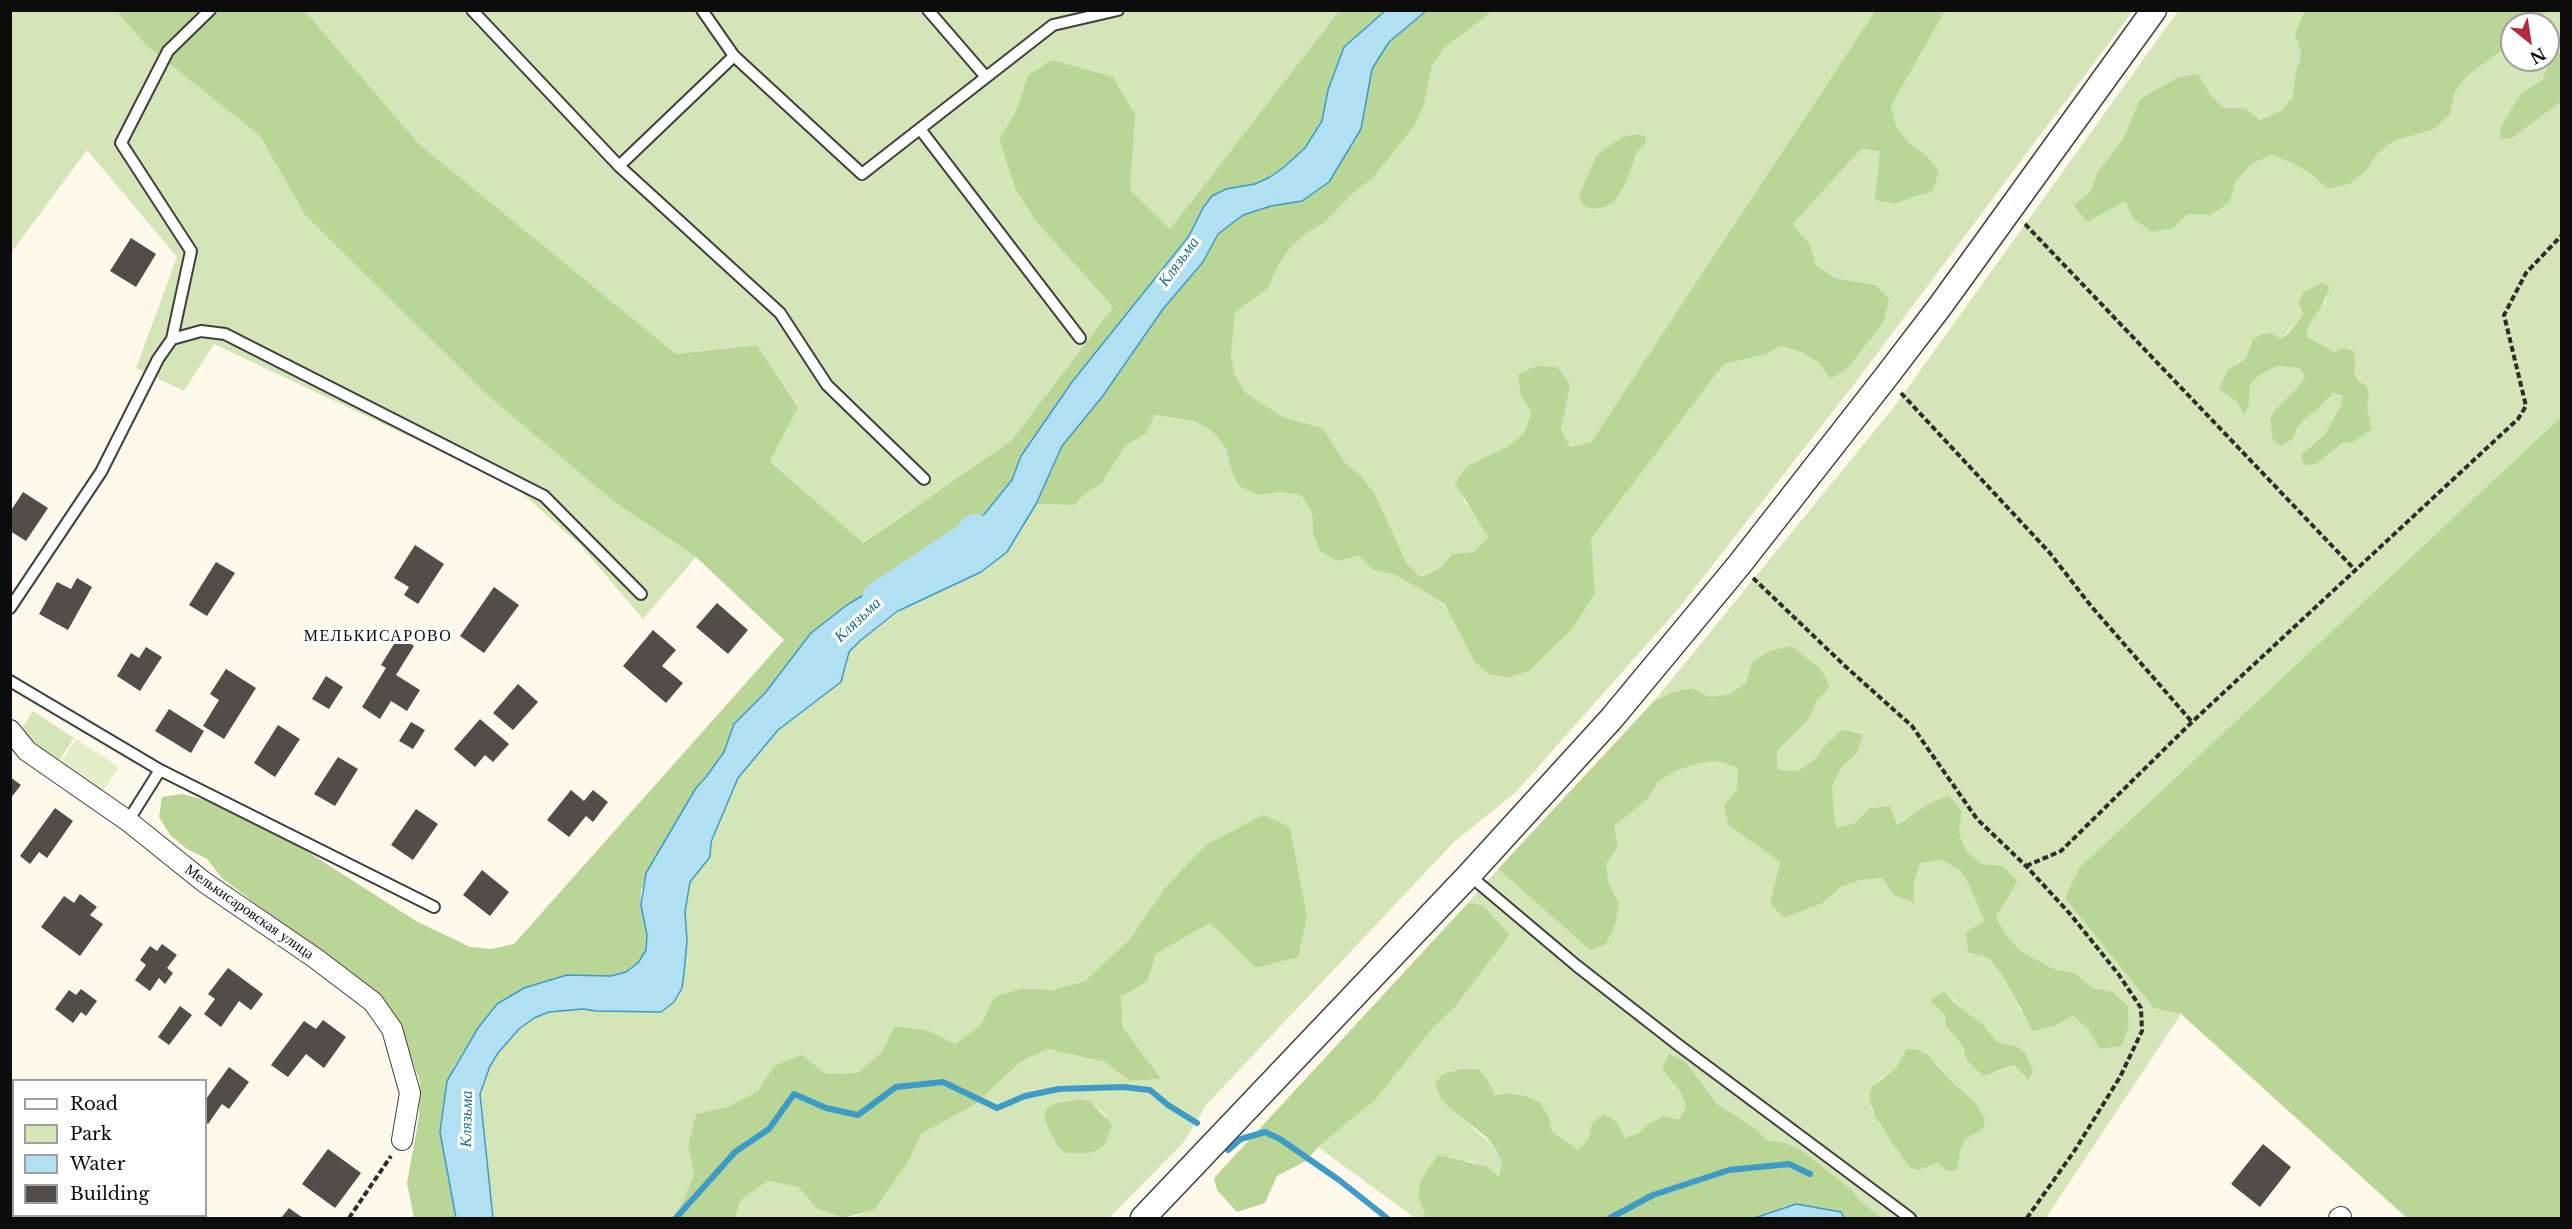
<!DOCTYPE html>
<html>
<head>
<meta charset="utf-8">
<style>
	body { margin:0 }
	#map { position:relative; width:2572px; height:1229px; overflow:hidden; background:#fef9eb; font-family:"Libre Baskerville",serif }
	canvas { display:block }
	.frame { position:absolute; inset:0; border:12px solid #0c0c0c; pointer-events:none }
	.legend { position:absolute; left:12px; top:1079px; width:195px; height:138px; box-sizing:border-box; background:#fff; border:2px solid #9e9e9e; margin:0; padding:8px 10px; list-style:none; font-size:18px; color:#0c0c0c }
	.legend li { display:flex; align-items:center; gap:12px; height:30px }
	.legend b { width:30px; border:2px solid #9e9e9e }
	.north { position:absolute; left:2500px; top:12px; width:60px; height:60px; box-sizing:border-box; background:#fff; border:2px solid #9e9e9e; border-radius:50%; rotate:150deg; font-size:16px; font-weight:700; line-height:24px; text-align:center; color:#0c0c0c }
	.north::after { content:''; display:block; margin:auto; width:21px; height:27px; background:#b52b3d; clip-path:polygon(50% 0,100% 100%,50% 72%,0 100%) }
</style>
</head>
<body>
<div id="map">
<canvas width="2572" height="1229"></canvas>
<div class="frame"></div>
<ul class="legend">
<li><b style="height:8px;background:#fff"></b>Road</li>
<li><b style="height:16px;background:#d4e6b7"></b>Park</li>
<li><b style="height:16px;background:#b2e0f3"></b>Water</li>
<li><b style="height:16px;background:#544c49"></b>Building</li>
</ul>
<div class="north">N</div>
</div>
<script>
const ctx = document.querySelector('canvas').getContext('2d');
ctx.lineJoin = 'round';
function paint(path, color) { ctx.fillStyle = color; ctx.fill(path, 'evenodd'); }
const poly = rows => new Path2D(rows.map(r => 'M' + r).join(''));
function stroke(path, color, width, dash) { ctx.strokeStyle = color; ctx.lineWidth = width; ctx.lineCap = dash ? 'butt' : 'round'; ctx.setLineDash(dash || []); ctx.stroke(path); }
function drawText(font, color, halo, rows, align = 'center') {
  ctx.font = font + ' "Libre Baskerville",serif'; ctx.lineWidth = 6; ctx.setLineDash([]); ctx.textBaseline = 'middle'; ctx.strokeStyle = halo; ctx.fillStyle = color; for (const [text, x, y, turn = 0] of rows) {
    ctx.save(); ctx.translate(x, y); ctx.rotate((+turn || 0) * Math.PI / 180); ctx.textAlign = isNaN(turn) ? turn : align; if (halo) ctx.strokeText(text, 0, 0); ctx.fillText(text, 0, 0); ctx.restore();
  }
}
paint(poly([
	[11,11,116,11,147,46,260,136,305,215,621,507,696,557,643,619,581,546,514,486,214,344,184,391,136,368,177,257,87,150,11,253],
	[305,11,1339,11,1170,229,1130,190,1130,170,1028,75,1017,109,999,139,1015,188,1034,219,1113,307,1012,440,862,543,770,460,798,406,757,345,676,354,419,144],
	[1493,11,1875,11,1591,442,1570,447,1561,429,1564,407,1521,395,1531,413,1524,433,1508,446,1467,466,1464,501,1478,517,1488,537,1473,552,1452,554,1439,569,1420,577,1406,562,1361,476,1345,463,1323,428,1283,417,1246,393,1235,376,1231,355,1232,334,1235,313,1268,288,1277,268,1289,249,1305,234,1325,222,1355,191,1372,179,1413,128,1423,108,1432,66,1444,48],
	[1645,144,1637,152,1626,182,1583,186,1596,156,1604,149],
	[1945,11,2133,11,1852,387,1679,608,1515,793,1454,842,1207,1104,1183,1143,1109,1218,849,1218,874,1210,909,1161,921,1134,976,1104,1020,1062,1048,1049,1105,1062,1130,1081,1160,1079,1123,1028,1121,997,1147,982,1156,954,1210,923,1255,968,1307,916,1290,827,1165,888,1130,939,1085,981,1053,990,1022,988,994,997,981,1025,955,1044,927,1030,895,1026,881,1053,857,1073,826,1074,774,1066,757,1092,729,1106,696,1114,688,1145,694,1174,682,1203,672,1218,493,1218,480,1094,490,1066,498,1053,519,1029,534,1018,549,1012,583,1009,596,1011,661,1012,686,957,685,912,690,881,709,857,711,842,738,778,778,730,829,692,846,667,849,652,861,640,912,603,981,572,1022,526,1036,504,1076,505,1085,494,1102,483,1125,446,1146,434,1155,415,1195,421,1213,432,1226,449,1231,469,1259,495,1280,492,1301,495,1312,513,1313,533,1338,561,1359,556,1373,570,1393,574,1422,590,1445,606,1456,623,1464,642,1591,539,1724,364,1764,355,1781,346,1801,352,1819,363,1849,367,1883,323,1876,285,1835,278,1816,265,1810,245,1793,224,1861,149,1880,150,1895,204,1913,197,1932,192,1927,156,1910,144,1896,126,1891,106],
	[1078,1099,1090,1101,1106,1116,1047,1108,1057,1103],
	[2178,11,2304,11,2295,33,2301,54,2295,75,2293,96,2281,111,2260,120,2244,108,2224,108,2209,93,2178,77,2140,99,2123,139,2097,173,2090,192,2074,205,2125,201,2135,219,2173,228,2188,214,2213,215,2230,202,2236,181,2252,164,2271,155,2292,163,2311,174,2327,189,2366,171,2378,153,2394,141,2435,129,2450,114,2455,92,2467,76,2512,43,2512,60,2548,60,2548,24,2532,24,2549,11,2561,11,2561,53,2557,53,2550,61,2542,80,2523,92,2512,138,2561,102,2561,417,2080,867,2154,1007,2181,1014,2046,1218,1882,1218,1860,1201,1851,1189,1783,1142,1766,1140,1756,1129,1717,1104,1687,1063,1669,1054,1662,1069,1681,1093,1686,1107,1679,1121,1650,1123,1638,1133,1624,1138,1592,1123,1588,1139,1578,1150,1552,1131,1548,1116,1526,1096,1509,1093,1493,1095,1488,1080,1440,1097,1496,1149,1502,1163,1499,1178,1472,1162,1456,1161,1418,1194,1426,1218,1415,1218,1318,1147,1375,1100,1432,1029,1455,1007,1510,935,1483,905,1468,903,1498,869,1590,950,1619,903,1609,884,1606,864,1618,846,1614,826,1647,800,1658,782,1676,771,1696,764,1717,761,1738,768,1737,789,1724,805,1728,825,1780,862,1770,903,1825,903,1841,887,1861,880,1882,878,1894,895,1914,883,1920,863,1941,860,1960,870,1971,889,1984,921,1968,951,1989,958,2002,975,2022,1013,2054,1026,2073,1016,2089,1030,2099,1049,2129,1026,2128,1006,2113,992,2093,988,2075,973,2054,969,2019,950,2006,934,1996,917,2018,881,2003,866,1982,864,1966,851,1959,832,1962,812,1913,814,1896,825,1889,806,1870,808,1855,823,1836,828,1832,787,1841,768,1857,753,1863,733,1843,729,1827,743,1814,760,1797,772,1778,770,1777,751,1808,720,1815,702,1830,686,1752,662,1746,682,1730,694,1710,697,1692,688,1672,692,1654,701,1894,407],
	[2327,297,2308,326,2307,338,2334,352,2343,348,2356,361,2354,371,2369,397,2367,409,2353,442,2343,444,2316,464,2308,448,2325,434,2340,407,2343,396,2333,393,2318,409,2301,421,2297,432,2276,409,2299,386,2305,376,2299,368,2277,366,2258,376,2250,384,2249,405,2244,414,2237,402,2219,389,2237,363,2246,358,2253,339,2262,334,2272,333,2281,339,2303,315,2299,304],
	[1952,998,1958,1006,1984,1025,1997,1042,2016,1046,2027,1080,2014,1065,1994,1073,1963,1052,1960,1042,1946,1026,1945,1015],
	[1936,1063,1951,1081,1975,1102,1961,1148,1957,1170,1939,1163,1919,1170,1880,1126,1871,1108,1879,1080,1896,1068],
	[33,711,74,738,58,762,20,731],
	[768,1181,798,1187,817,1209,843,1218,735,1218,741,1200]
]), '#d4e6b7');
paint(poly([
	[116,11,305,11,419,144,676,354,757,345,798,407,770,461,863,543,1012,440,1113,307,1034,219,1015,188,999,139,1017,109,1028,75,1052,60,1113,77,1135,115,1130,190,1170,229,1339,11,1385,11,1344,47,1328,90,1322,121,1305,148,1283,168,1270,177,1255,184,1241,187,1203,208,1189,236,1072,382,1021,456,1012,480,974,527,931,566,917,574,888,581,802,645,765,693,734,724,724,752,706,777,696,788,641,890,641,905,647,935,646,950,638,963,626,972,611,976,567,975,488,1017,478,1028,453,1068,456,1218,414,1218,407,1183,419,1117,420,1082,397,1017,379,998,222,878,207,859,187,849,170,835,159,817,162,797,182,794,242,810,416,921,470,947,491,949,514,944,784,640,696,557,621,507,493,400,305,215,260,136,147,46],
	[1426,11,1493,11,1444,48,1432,66,1423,108,1413,128,1372,179,1355,191,1325,222,1305,234,1289,249,1277,268,1268,288,1235,313,1231,355,1235,376,1246,393,1283,417,1323,428,1345,463,1361,476,1374,493,1406,562,1420,577,1439,569,1452,554,1473,552,1488,537,1455,483,1467,466,1508,446,1524,433,1531,413,1521,395,1518,374,1537,366,1557,367,1570,385,1561,429,1570,447,1591,442,1875,11,1945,11,1891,106,1896,126,1910,144,1927,156,1939,172,1932,192,1913,197,1895,204,1875,200,1880,151,1861,149,1793,224,1810,245,1816,265,1835,278,1876,285,1889,300,1883,323,1849,367,1831,379,1819,363,1801,352,1781,346,1764,355,1724,364,1591,539,1595,593,1572,629,1529,671,1510,677,1491,675,1475,662,1445,605,1422,590,1393,574,1373,570,1359,556,1338,561,1320,551,1313,533,1312,513,1301,495,1280,492,1259,495,1239,486,1231,469,1226,449,1213,432,1195,421,1155,415,1146,434,1125,446,1102,483,1085,494,1075,505,1036,504,1062,446,1102,397,1163,309,1203,262,1218,234,1243,215,1271,206,1302,201,1329,182,1361,129,1372,69,1389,42],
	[2304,11,2549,11,2532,24,2512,24,2512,43,2467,76,2455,92,2450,114,2435,129,2394,141,2378,153,2366,171,2349,184,2327,189,2311,174,2292,163,2271,155,2252,164,2236,181,2230,202,2212,215,2188,214,2173,228,2152,232,2134,219,2125,201,2087,222,2074,205,2090,192,2097,173,2123,139,2140,99,2178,77,2198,74,2209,93,2224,108,2244,108,2260,120,2281,111,2293,96,2295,75,2301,54,2295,34],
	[2557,53,2561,53,2561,102,2512,138,2501,139,2500,129,2516,101,2523,92,2542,80,2550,61],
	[1639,134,1646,137,1645,144,1637,152,1626,182,1615,201,1605,207,1593,209,1583,205,1579,195,1596,156,1604,149,1623,137],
	[2321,283,2330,287,2321,307,2308,326,2307,337,2334,352,2343,348,2353,351,2356,361,2354,371,2358,380,2367,387,2369,397,2367,409,2372,429,2353,442,2342,444,2316,464,2304,465,2301,455,2325,434,2340,407,2343,396,2333,393,2318,409,2302,421,2291,440,2281,446,2273,440,2270,419,2276,409,2299,386,2305,376,2299,368,2277,366,2258,376,2250,384,2249,405,2244,415,2237,402,2219,389,2228,370,2246,358,2253,339,2262,334,2272,333,2281,339,2289,332,2303,315,2299,304,2303,293],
	[2561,417,2561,1218,2407,1218,2181,1014,2154,1008,2065,898,2080,867],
	[1791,646,1820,668,1830,686,1816,702,1808,720,1777,751,1778,770,1798,771,1814,760,1827,743,1843,729,1863,734,1857,753,1841,768,1832,787,1836,828,1855,823,1870,808,1890,806,1897,825,1930,803,1949,796,1962,812,1959,832,1966,851,1982,864,2003,866,2018,881,1996,917,2006,934,2019,950,2054,969,2075,973,2093,988,2113,992,2128,1006,2129,1026,2121,1046,2099,1049,2089,1030,2073,1016,2054,1026,2033,1031,2002,975,1989,958,1968,952,1966,932,1984,921,1971,889,1960,870,1941,860,1920,863,1914,883,1914,903,1894,895,1882,878,1861,880,1841,887,1825,902,1784,918,1770,903,1780,862,1728,825,1724,805,1737,789,1738,768,1717,761,1696,764,1676,771,1658,782,1647,800,1614,826,1618,846,1606,864,1609,884,1619,903,1615,924,1606,944,1590,950,1498,869,1654,701,1672,692,1692,688,1710,697,1730,694,1746,682,1752,662,1770,651],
	[1263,815,1290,827,1307,916,1298,957,1255,968,1210,923,1156,954,1147,982,1121,997,1123,1028,1161,1079,1130,1081,1105,1062,1048,1049,1020,1062,976,1104,921,1134,909,1161,874,1210,843,1218,817,1209,798,1187,768,1181,741,1200,735,1218,672,1218,682,1203,694,1174,688,1145,696,1114,729,1106,757,1092,774,1066,802,1055,826,1074,857,1073,881,1053,895,1026,927,1030,955,1044,981,1025,994,997,1022,988,1053,990,1085,981,1130,939,1165,888,1206,845],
	[1468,903,1483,905,1510,935,1455,1007,1432,1029,1375,1100,1318,1147,1306,1161,1277,1176,1265,1203,1237,1212,1217,1190,1214,1178],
	[1944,992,1958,1006,1984,1025,1997,1042,2016,1046,2025,1053,2033,1071,2028,1080,2014,1065,1983,1076,1968,1061,1960,1042,1946,1026,1945,1015,1930,1000],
	[1907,1049,1918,1050,1928,1055,1951,1081,1975,1102,1985,1119,1983,1129,1965,1139,1961,1148,1957,1170,1947,1171,1938,1163,1919,1170,1909,1167,1875,1117,1869,1097,1872,1087,1896,1068],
	[1669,1054,1686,1062,1717,1104,1756,1129,1766,1140,1783,1142,1799,1149,1851,1189,1860,1201,1882,1218,1844,1218,1840,1212,1796,1204,1755,1218,1426,1218,1418,1195,1421,1180,1438,1155,1487,1167,1499,1177,1502,1163,1496,1149,1486,1137,1450,1108,1440,1097,1435,1082,1444,1074,1461,1069,1478,1069,1488,1080,1494,1095,1509,1093,1526,1096,1540,1103,1548,1116,1552,1131,1578,1150,1588,1139,1592,1123,1604,1114,1618,1123,1624,1138,1638,1133,1650,1123,1664,1116,1679,1120,1686,1107,1681,1093,1662,1069],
	[1079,1099,1090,1101,1112,1125,1105,1144,1097,1150,1088,1153,1067,1153,1058,1147,1044,1119,1047,1108,1057,1103]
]), '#b9d697');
paint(poly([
	[76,739,119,767,103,791,60,763]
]), '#e4eec8');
const water = poly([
	[1385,11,1426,11,1389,42,1372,69,1361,129,1329,182,1302,201,1271,206,1243,215,1218,234,1203,262,1163,309,1102,397,1062,446,1036,504,1007,552,981,572,898,611,861,640,849,652,841,682,778,730,738,778,711,842,710,857,690,882,685,912,687,941,684,973,682,988,674,1002,661,1012,596,1011,583,1009,549,1012,534,1018,519,1029,498,1053,490,1066,480,1094,493,1218,456,1218,440,1132,447,1081,478,1028,497,1004,524,988,567,975,611,976,626,972,638,963,646,950,647,935,641,905,646,873,696,788,706,777,724,752,734,724,765,693,811,633,847,605,875,588,888,581,917,574,931,566,974,527,1012,480,1021,456,1072,382,1189,236,1203,208,1212,196,1226,189,1255,184,1270,177,1283,168,1305,148,1322,121,1328,90,1344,47,1385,11],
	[1796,1204,1841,1212,1844,1218,1755,1218,1796,1204]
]);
paint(water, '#b2e0f3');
stroke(water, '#3d9bc7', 1.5);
stroke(poly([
	[1228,1150,1241,1139,1265,1132,1280,1139,1339,1180,1387,1218],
	[676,1218,735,1152,769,1129,794,1094,826,1108,858,1115,896,1087,943,1082,997,1108,1025,1096,1059,1089,1123,1087,1150,1090,1168,1105,1197,1123],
	[1610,1218,1653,1195,1729,1170,1789,1164,1810,1174]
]), '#3d9bc7', 6);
stroke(poly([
	[880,599,969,540,975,532]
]), '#b2e0f3', 36);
paint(poly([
	[131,238,156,254,136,287,110,271],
	[23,492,48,508,26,541,10,531,10,512],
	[415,545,444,564,418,604,404,595,409,587,394,578],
	[216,562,235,573,207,616,189,605],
	[77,578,92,587,68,630,39,614,57,582,71,589],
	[494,587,519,605,484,653,460,636],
	[717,603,748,630,728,654,696,627],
	[653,630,676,650,662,666,683,683,666,703,623,666],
	[399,636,414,646,396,675,420,690,407,711,391,701,380,719,362,707,386,668,381,665],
	[146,647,162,657,140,691,117,676,131,653,139,658],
	[226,669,256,688,224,739,203,726,219,700,210,694],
	[326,676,343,687,329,709,312,699],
	[518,684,538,702,513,730,493,713],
	[169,709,204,731,191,753,155,731],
	[480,719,509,744,493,762,485,755,475,767,454,749],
	[411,722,425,730,413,749,399,741],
	[278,725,300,739,275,777,254,763],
	[338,757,358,769,335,806,314,794],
	[10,777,21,785,10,799],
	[571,790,584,801,593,790,608,802,593,822,586,816,569,837,547,820],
	[55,808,73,821,47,858,39,852,30,864,20,856],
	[416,809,438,824,413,860,391,845],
	[482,870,509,892,490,916,463,895],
	[80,894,97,907,90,915,103,924,80,956,41,927,64,896,74,903],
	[162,944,177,955,167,968,173,973,165,984,159,978,150,991,135,980,146,965,140,960,150,946,157,951],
	[228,968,263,994,251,1010,239,1001,221,1027,204,1014,215,999,208,994],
	[81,989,97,1001,86,1016,81,1012,73,1023,55,1009,69,990,76,995],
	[180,1006,192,1015,169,1045,158,1037],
	[323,1020,346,1037,324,1068,306,1054,288,1077,271,1065,304,1021,316,1029],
	[229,1067,249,1082,229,1109,222,1104,208,1124,206,1122,206,1099],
	[2263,1144,2291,1167,2260,1207,2231,1184],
	[328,1149,361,1173,335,1208,302,1184],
	[289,1208,303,1218,281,1218]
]), '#544c49');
const service = poly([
	[472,10,619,166,734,56],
	[702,10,734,56,862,174,1053,25,1118,10],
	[928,10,986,77],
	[920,129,1080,338],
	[619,166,780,313,827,385,924,479],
	[172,339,191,251,121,143,168,51,210,10],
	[10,608,101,472,158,359,172,339,201,331,225,334,544,496,641,594],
	[10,681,160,770,434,907],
	[128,821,160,770],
	[1469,875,1577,966,1677,1044,1910,1218],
	[10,1217,13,1218]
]);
const minor = poly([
	[10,730,27,751,128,821,204,882,315,958,373,1002,392,1029,410,1093,402,1140],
	[2339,1218,2341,1217]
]);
const tertiary = poly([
	[1143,1218,1469,875,1612,718,1739,565,1886,377,1941,305,2154,10]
]);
stroke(service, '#3f3f3f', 14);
stroke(minor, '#3f3f3f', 22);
stroke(tertiary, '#3f3f3f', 27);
stroke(poly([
	[2025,224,2356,571],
	[1901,393,2049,552,2091,606,2192,722],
	[1753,578,1845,666,1912,726,1977,819,2026,866,2071,915,2119,975,2141,1008,2142,1031,2120,1077,2075,1150,2027,1218],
	[2026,866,2061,851,2192,722,2518,419,2526,406,2504,315,2526,273,2562,235],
	[349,1218,391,1156]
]), '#2e2e2e', 4, [6, 3]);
stroke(service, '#fff', 10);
stroke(minor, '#fff', 20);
stroke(tertiary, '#fff', 24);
drawText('15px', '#0c0c0c', '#fff', [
	["Мелькисаровская улица",249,912,35]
]);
drawText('italic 16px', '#1b6c97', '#fff', [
	["Клязьма",1179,262,-54],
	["Клязьма",858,620,-43],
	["Клязьма",467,1119,-89]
]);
ctx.letterSpacing = '1.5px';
drawText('16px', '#0c0c0c', '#fff', [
	["МЕЛЬКИСАРОВО",378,636]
]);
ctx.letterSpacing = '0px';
</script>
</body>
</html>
